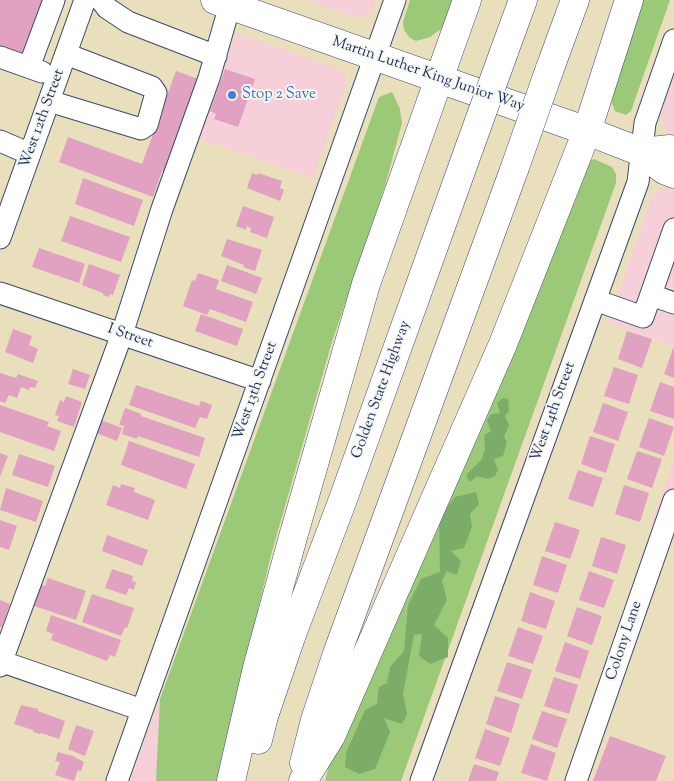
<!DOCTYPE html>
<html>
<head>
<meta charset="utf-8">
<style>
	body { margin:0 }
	canvas { display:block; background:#e9dfbc }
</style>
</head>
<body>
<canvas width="674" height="781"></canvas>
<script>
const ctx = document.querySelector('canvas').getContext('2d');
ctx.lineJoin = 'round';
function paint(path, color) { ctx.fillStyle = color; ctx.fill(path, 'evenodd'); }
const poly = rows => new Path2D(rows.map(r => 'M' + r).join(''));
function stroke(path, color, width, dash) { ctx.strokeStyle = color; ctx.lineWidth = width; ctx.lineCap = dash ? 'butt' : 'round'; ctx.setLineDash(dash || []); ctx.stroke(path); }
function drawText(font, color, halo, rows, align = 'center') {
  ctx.font = font + ' "Sorts Mill Goudy",serif'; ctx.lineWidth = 4; ctx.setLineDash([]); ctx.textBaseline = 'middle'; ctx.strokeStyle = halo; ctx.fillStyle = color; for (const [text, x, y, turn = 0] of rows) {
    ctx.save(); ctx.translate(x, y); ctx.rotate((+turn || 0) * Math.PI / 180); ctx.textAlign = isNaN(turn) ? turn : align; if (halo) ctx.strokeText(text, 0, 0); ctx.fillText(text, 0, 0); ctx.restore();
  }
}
paint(poly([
	[306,0,376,0,372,12,357,18],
	[236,33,339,69,345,75,346,85,313,178,199,138],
	[674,75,674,134,667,131,663,125,661,115],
	[674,188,674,346,608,323,652,195,663,189],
	[674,460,674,532,651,525],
	[160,699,156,781,130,781]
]), '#f6cfd8');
paint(poly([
	[410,0,455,0,444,27,430,37,416,41,410,38,404,30,403,22],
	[638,0,670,0,631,111,626,115,615,111,612,103,613,84],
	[392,92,400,109,402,123,385,186,332,342,271,555,217,781,156,781,160,699,379,97],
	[594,159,612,167,616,174,616,183,401,781,325,781,328,769,517,336,586,163]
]), '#9bc977');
paint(poly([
	[503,398,508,399,509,411,505,416,509,425,504,437,507,442,503,456,494,459,498,470,495,476,488,479,477,476,470,482,466,475,482,459,485,448,484,435,491,431,487,420,491,414,500,413,497,403],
	[476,492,479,504,470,514,472,527,464,548,451,551,461,561,457,575,447,571,442,581,447,600,434,625,448,638,448,657,430,664,419,656,422,634,414,635,403,694,407,714,402,724,384,718,390,732,375,769,359,774,345,767,346,753,365,710,377,704,379,687,387,683,390,667,404,651,408,605,421,579,440,572,439,518,455,497]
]), '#7cad68');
paint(poly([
	[0,0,49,0,28,58,0,47],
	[225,69,255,79,238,127,214,119,216,114,210,111],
	[176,71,201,80,167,173,162,171,153,197,59,162,68,137,142,164],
	[252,173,257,175,258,173,282,181,280,188,284,190,280,201,247,188],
	[83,178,143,200,134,226,75,204],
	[243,206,274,217,267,238,250,232,251,228,247,226,246,230,236,226],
	[70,216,130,237,121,262,61,241],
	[227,239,262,250,255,271,243,267,244,265,221,256],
	[39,248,85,264,79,283,32,267],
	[89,264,120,275,113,295,110,294,109,297,103,295,103,293,82,285],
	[227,265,262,278,256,294,221,281],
	[198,273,219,280,216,289,253,302,246,322,210,309,207,315,183,306,192,280,195,281],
	[201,314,243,329,237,346,195,331],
	[13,329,32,336,29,345,38,349,33,363,5,352],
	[627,331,652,339,642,368,618,359],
	[674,346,674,378,664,374],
	[614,367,638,375,629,404,604,396],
	[73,369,90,375,85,389,68,384],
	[0,373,16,378,18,374,38,381,35,388,30,387,29,390,21,387,17,398,9,395,5,403,0,401],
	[660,382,674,387,674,419,650,411],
	[136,385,199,406,201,401,212,405,207,419,200,417,195,428,129,405],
	[66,396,82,402,74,427,57,421,59,416,55,415,60,400,64,402],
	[603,403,628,412,618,441,593,432],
	[0,405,49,422,47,426,61,431,54,451,0,432],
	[125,408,141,414,141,416,205,438,199,457,138,436,137,439,122,434,124,426,119,425],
	[649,418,674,427,664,456,639,447],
	[101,420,122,428,117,441,96,433],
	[590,436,615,444,606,473,581,464],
	[129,441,195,464,186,489,121,465],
	[637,451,662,459,652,488,627,479],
	[0,453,8,456,0,477],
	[19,454,55,466,48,487,12,475],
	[578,470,603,478,593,507,568,499],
	[121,484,135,488,134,492,155,500,148,520,106,505,113,485,120,488],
	[624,485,649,493,640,522,615,514],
	[6,488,43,501,36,522,0,510],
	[0,520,17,526,9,550,0,547],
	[555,522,580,530,570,559,545,551],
	[107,535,148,550,142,566,102,551],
	[601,537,626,545,617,574,592,566],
	[542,556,567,565,558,593,533,585],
	[112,569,133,576,132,581,136,582,134,590,129,588,126,595,105,588],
	[589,571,614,580,604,608,579,600],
	[48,578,86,591,76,620,34,606,41,585,45,586],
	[530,592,555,601,546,629,521,621],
	[92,594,134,608,127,628,125,627,121,636,82,622],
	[0,600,10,604,2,627,0,627],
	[577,607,602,616,592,645,567,636],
	[51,615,121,640,115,657,110,655,107,661,51,640,53,634,46,631],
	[518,627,543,636,533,664,508,656],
	[565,642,589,651,580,679,555,671],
	[507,662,532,670,522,699,497,691],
	[554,677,578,685,569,714,544,706],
	[495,696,520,704,511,733,486,724],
	[21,705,38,709,38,711,65,721,59,739,41,733,40,734,33,732,33,730,14,724],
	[542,711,567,719,557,748,532,739],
	[76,725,94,731,85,756,68,749],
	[485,729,510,738,500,766,475,758],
	[610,736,666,756,656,781,593,781],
	[531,744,556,753,547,781,521,773],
	[58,752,73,756,84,762,81,771,78,770,74,781,55,775,60,762,55,761],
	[474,764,499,772,496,781,468,781]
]), '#e1a2c1');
const minor = poly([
	[101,0,107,8,128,22,216,56],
	[0,57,42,72],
	[29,67,54,0],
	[49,101,141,129,147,125,156,93,152,87,66,54],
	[0,141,30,154],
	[0,238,85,0],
	[0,293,260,381],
	[651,295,674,303],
	[595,300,643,317,674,229],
	[0,661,142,710],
	[0,666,122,334,162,209,209,78,230,5],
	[117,781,395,0],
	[421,781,638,182,645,123,674,40],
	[576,781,674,500]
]);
const major = poly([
	[587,131,641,152,664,170,674,174],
	[641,152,670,149,674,151]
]);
const highway = poly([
	[215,0,587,131],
	[504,52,523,0],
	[549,71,575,0],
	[258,740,264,716,291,637,342,502,470,146],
	[304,763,315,720,338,651,514,170],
	[231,781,257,668,293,537,366,284,467,0],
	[303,781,331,736,503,344,587,131,629,0]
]);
stroke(minor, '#3a496c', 23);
stroke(major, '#3a496c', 29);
stroke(highway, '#3a496c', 29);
stroke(minor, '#fff', 21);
stroke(major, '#fff', 28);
stroke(highway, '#fff', 28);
const highwayBridge = poly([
	[470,146,504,52],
	[514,170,549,71]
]);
stroke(highwayBridge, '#3a496c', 29, []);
stroke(highwayBridge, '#fff', 28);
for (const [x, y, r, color] of [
	[232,95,5,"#3f7fe0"]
]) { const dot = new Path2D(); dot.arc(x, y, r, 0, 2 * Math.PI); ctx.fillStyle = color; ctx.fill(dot); stroke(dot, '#f6f6f2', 2); }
drawText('15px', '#1b2f5e', '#f6f6f2', [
	["Martin Luther King Junior Way",428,75,19],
	["West 12th Street",43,119,-70],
	["I Street",130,337,19],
	["Golden State Highway",382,390,-70],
	["West 13th Street",256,391,-70],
	["West 14th Street",554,412,-70],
	["Colony Lane",625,641,-71]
]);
drawText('15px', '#366cbe', '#f6f6f2', [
	["Stop 2 Save",242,95]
], 'left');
</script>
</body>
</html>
